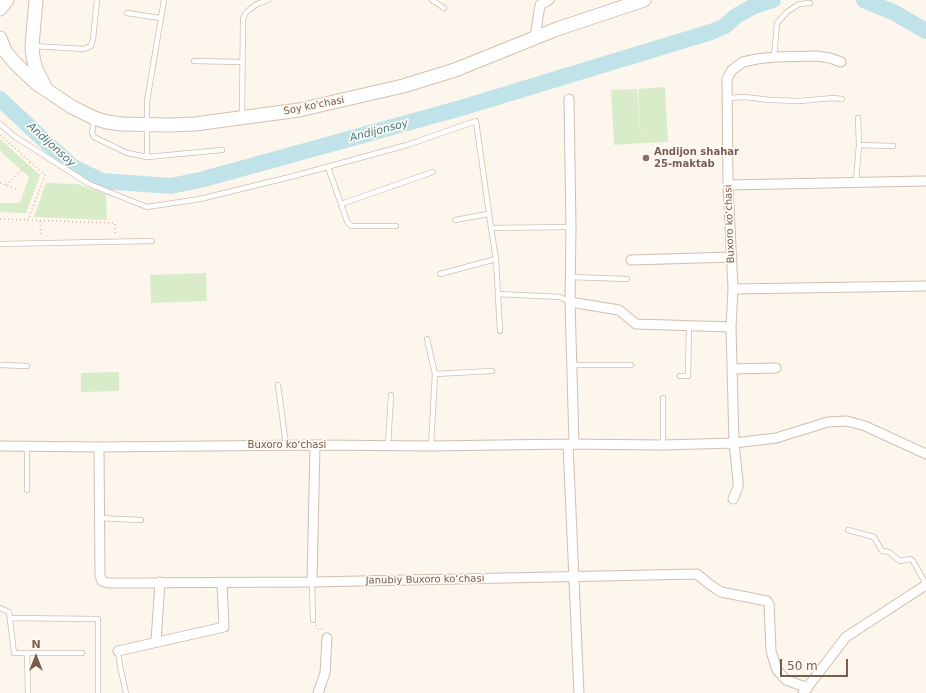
<!DOCTYPE html>
<html>
<head>
<meta charset="utf-8">
<style>
	body { margin:0 }
	#map { position:relative; width:926px; height:693px; overflow:hidden; background:#fdf6ec; font-family:"DejaVu Sans",sans-serif }
	canvas { display:block }
	.north { position:absolute; left:16px; top:637px; width:40px; height:40px; -webkit-text-stroke:3px #fffaf3; paint-order:stroke; rotate:0deg; font-size:11px; font-weight:700; line-height:16px; text-align:center; color:#7a5c4d }
	.north::after { content:''; display:block; margin:auto; width:14px; height:18px; background:#7a5c4d; clip-path:polygon(50% 0,100% 100%,50% 72%,0 100%) }
	.scale { position:absolute; left:780px; top:659px; width:68px; height:18px; box-sizing:border-box; border:2px solid #7a5c4d; border-top:0; padding-left:5px; font-size:12px; line-height:14px; white-space:nowrap; color:#7a5c4d; -webkit-text-stroke:3px #fffaf3; paint-order:stroke }
</style>
</head>
<body>
<div id="map">
<canvas width="926" height="693"></canvas>
<div class="north">N</div>
<div class="scale">50 m</div>
</div>
<script>
const ctx = document.querySelector('canvas').getContext('2d');
ctx.lineJoin = 'round';
function paint(path, color) { ctx.fillStyle = color; ctx.fill(path, 'evenodd'); }
const poly = rows => new Path2D(rows.map(r => 'M' + r).join(''));
function stroke(path, color, width, dash) { ctx.strokeStyle = color; ctx.lineWidth = width; ctx.lineCap = dash ? 'butt' : 'round'; ctx.setLineDash(dash || []); ctx.stroke(path); }
function drawText(font, color, halo, rows, align = 'center') {
  ctx.font = font + ' "DejaVu Sans",sans-serif'; ctx.lineWidth = 3.5; ctx.setLineDash([]); ctx.textBaseline = 'middle'; ctx.strokeStyle = halo; ctx.fillStyle = color; for (const [text, x, y, turn = 0] of rows) {
    ctx.save(); ctx.translate(x, y); ctx.rotate((+turn || 0) * Math.PI / 180); ctx.textAlign = isNaN(turn) ? turn : align; if (halo) ctx.strokeText(text, 0, 0); ctx.fillText(text, 0, 0); ctx.restore();
  }
}
paint(poly([
	[665,87,668,142,641,143,638,89],
	[637,89,641,143,614,145,611,90],
	[0,139,40,175,26,213,0,212,0,203,20,203,29,177,0,151],
	[46,183,77,184,106,194,107,220,34,217],
	[206,273,207,301,151,303,150,275],
	[119,372,119,391,81,392,81,373]
]), '#d8ecc9');
stroke(poly([
	[864,0,895,13,926,31],
	[0,99,73,167,102,181,171,186,204,179,461,108,711,32,725,26,736,16,754,6,773,0]
]), '#bfe3e8', 16);
const lane = poly([
	[432,0,444,8],
	[127,13,160,18],
	[33,46,84,49,91,46,93,39,97,0],
	[774,57,777,23,787,12,799,4,810,3],
	[194,61,242,62],
	[727,98,745,97,770,100,800,101,833,98,842,99],
	[242,116,243,19,245,14,250,9,257,4,268,0],
	[94,120,92,132,94,137,127,153,147,157,222,150],
	[0,124,14,136,89,184,147,207,200,199,294,176,407,145,476,121,491,228,571,227],
	[859,145,893,146],
	[147,157,147,101,164,0],
	[328,167,347,221,351,226,396,226],
	[856,182,859,145,858,118],
	[341,204,433,172],
	[455,220,488,214],
	[491,228,496,259,500,331],
	[0,244,152,241],
	[440,274,496,259],
	[570,277,627,279],
	[499,294,560,297,570,302],
	[427,339,435,374,431,446],
	[0,365,27,366],
	[571,365,631,365],
	[435,374,492,371],
	[680,376,688,376,689,325],
	[278,385,286,445],
	[663,398,663,445],
	[27,446,27,490],
	[388,446,391,395],
	[100,518,141,520],
	[848,530,874,537,882,551,889,552,900,561,910,559,913,561,926,584],
	[312,582,313,620],
	[0,608,9,612,14,653,82,653],
	[10,618,98,619,98,693],
	[118,651,120,666,126,693],
	[27,653,28,693]
]);
const street = poly([
	[535,37,540,5,549,0],
	[569,99,571,227,570,302,574,444],
	[728,185,926,181],
	[631,260,732,257],
	[733,289,926,286],
	[570,302,619,310,636,324,731,327],
	[732,369,776,368],
	[568,444,579,693],
	[0,446,99,447,315,445,431,446,568,444,663,445,734,443,776,438,828,422,847,421,865,426,926,454],
	[99,447,100,576,102,581,108,583,312,582,697,574,709,584,721,592,767,601,769,604,771,651,777,670,786,680,808,688],
	[733,499,738,487,738,481,734,443,731,327,733,289,728,185,727,79,732,70,743,62,757,59,774,57,816,56,830,58,841,62],
	[312,582,315,445],
	[156,641,160,582],
	[118,651,224,627,222,583],
	[318,693,325,673,327,638],
	[803,693,846,637,926,585]
]);
const secondary = poly([
	[36,0,32,46,33,57,36,69,45,87],
	[0,9,7,0],
	[0,38,5,51,15,63,36,83,72,107,94,118,107,122,122,124,169,125,195,124,299,110,403,86,455,70,557,29,644,0]
]);
stroke(lane, '#d1beb0', 6);
stroke(street, '#d1beb0', 11);
stroke(secondary, '#d6c0b0', 15);
stroke(poly([
	[0,135,45,175,28,220],
	[0,183,18,190],
	[6,185,30,162],
	[0,219,115,223,115,234],
	[40,221,41,237],
	[316,625,318,629,324,629]
]), '#d9b8a5', 1.5, [1, 3]);
stroke(lane, '#fff', 4.5);
stroke(street, '#fff', 9);
stroke(secondary, '#fff', 13);
for (const [x, y, r, color] of [
	[646,158,4,"#8d6e63"]
]) { const dot = new Path2D(); dot.arc(x, y, r, 0, 2 * Math.PI); ctx.fillStyle = color; ctx.fill(dot); stroke(dot, '#fffaf3', 1.5); }
drawText('10px', '#7a5c4d', '#fffaf3', [
	["Soy ko'chasi",314,106,-11],
	["Buxoro koʻchasi",730,224,-92],
	["Buxoro koʻchasi",287,445],
	["Janubiy Buxoro koʻchasi",425,580,-1]
]);
drawText('bold 10px', '#785e54', '#fffaf3', [
	["Andijon shahar",654,152],
	["25-maktab",654,164]
], 'left');
drawText('italic 11px', '#437c86', '#fffaf3', [
	["Andijonsoy",379,131,-15],
	["Andijonsoy",51,145,42]
]);
</script>
</body>
</html>
